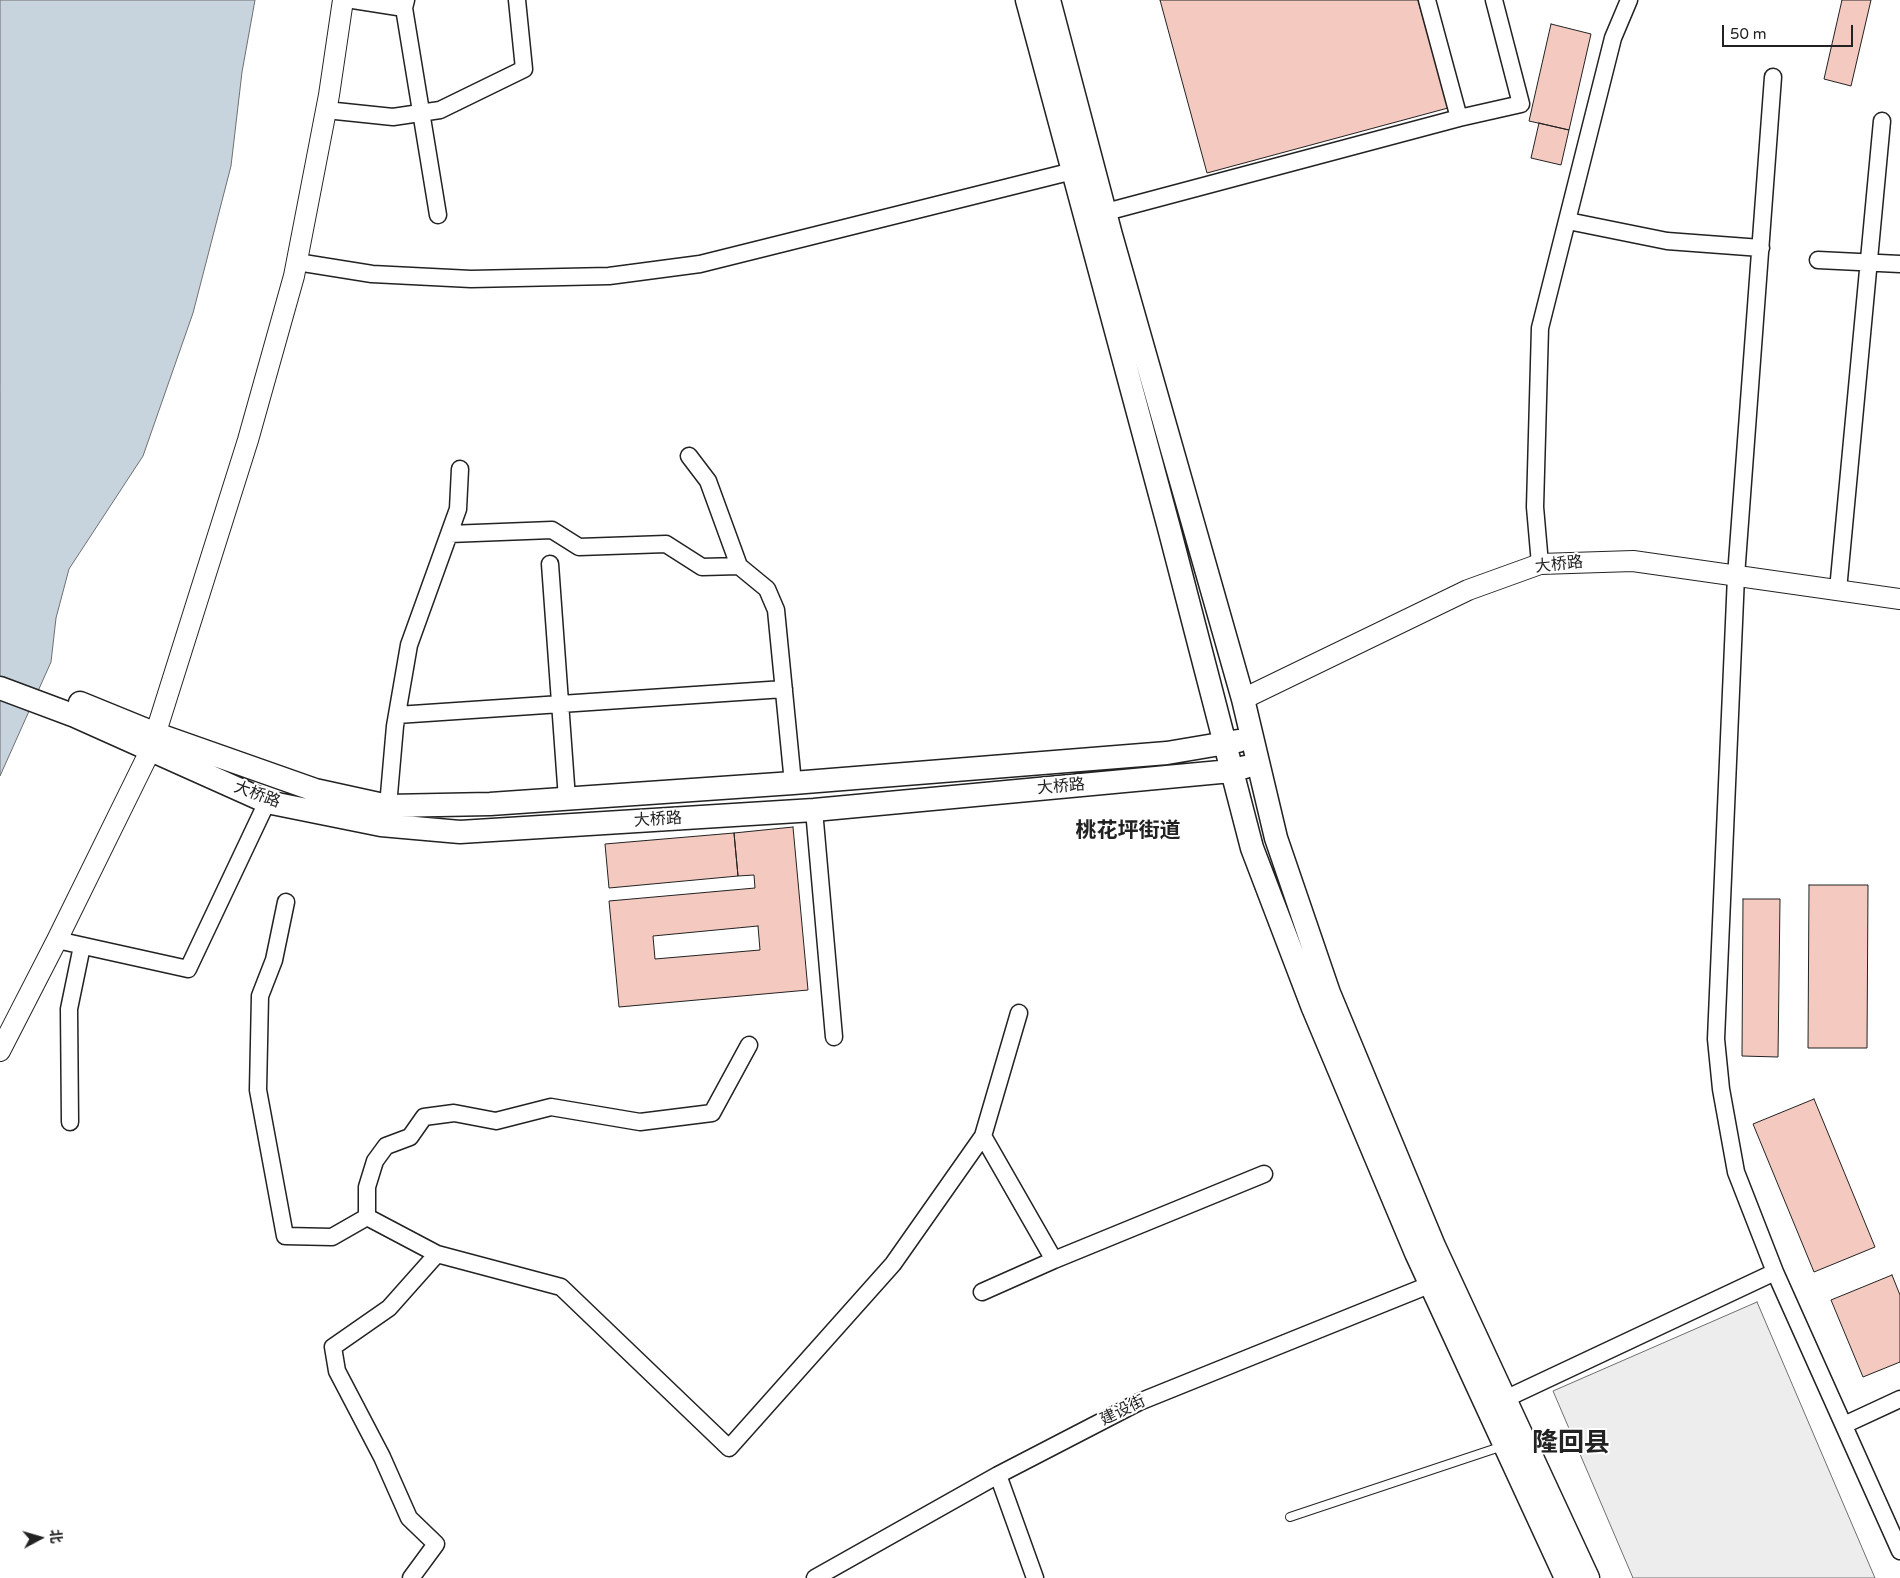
<!DOCTYPE html>
<html>
<head>
<meta charset="utf-8">
<style>
	body { margin:0 }
	#map { position:relative; width:1900px; height:1578px; overflow:hidden; background:#fff; font-family:"Varela Round","Noto Sans SC",sans-serif }
	canvas { display:block }
	.north { position:absolute; left:15px; top:1513px; width:50px; height:50px; -webkit-text-stroke:4px #fff; paint-order:stroke; rotate:84deg; font-size:14px; font-weight:700; line-height:20px; text-align:center; color:#222 }
	.north::after { content:''; display:block; margin:auto; width:18px; height:22px; background:#222; clip-path:polygon(50% 0,100% 100%,50% 72%,0 100%) }
	.scale { position:absolute; left:1722px; top:25px; width:131px; height:22px; box-sizing:border-box; border:2px solid #222; border-top:0; padding-left:6px; font-size:15px; line-height:18px; white-space:nowrap; color:#222; -webkit-text-stroke:4px #fff; paint-order:stroke }
</style>
</head>
<body>
<div id="map">
<canvas width="1900" height="1578"></canvas>
<div class="north">北</div>
<div class="scale">50 m</div>
</div>
<script>
const ctx = document.querySelector('canvas').getContext('2d');
ctx.lineJoin = 'round';
function paint(path, color) { ctx.fillStyle = color; ctx.fill(path, 'evenodd'); }
const poly = rows => new Path2D(rows.map(r => 'M' + r).join(''));
function stroke(path, color, width, dash) { ctx.strokeStyle = color; ctx.lineWidth = width; ctx.lineCap = dash ? 'butt' : 'round'; ctx.setLineDash(dash || []); ctx.stroke(path); }
function drawText(font, color, halo, rows, align = 'center') {
  ctx.font = font + ' "Varela Round","Noto Sans SC",sans-serif'; ctx.lineWidth = 4; ctx.setLineDash([]); ctx.textBaseline = 'middle'; ctx.strokeStyle = halo; ctx.fillStyle = color; for (const [text, x, y, turn = 0] of rows) {
    ctx.save(); ctx.translate(x, y); ctx.rotate((+turn || 0) * Math.PI / 180); ctx.textAlign = isNaN(turn) ? turn : align; if (halo) ctx.strokeText(text, 0, 0); ctx.fillText(text, 0, 0); ctx.restore();
  }
}
const parking = poly([
	[1757,1302,1875,1578,1633,1578,1553,1391,1757,1302]
]);
paint(parking, '#ededed');
stroke(parking, '#6f6f6f', 1);
const water = poly([
	[0,0,255,0,242,72,231,166,193,313,143,456,69,569,56,618,51,662,0,776,0,0]
]);
paint(water, '#c7d3dd');
stroke(water, '#6f6f6f', 1);
const building = poly([
	[1160,0,1418,0,1448,108,1207,173,1160,0],
	[1842,0,1871,0,1851,86,1824,79,1842,0],
	[1551,24,1591,34,1569,130,1529,121,1551,24],
	[1539,123,1569,130,1561,165,1531,158,1539,123],
	[793,827,808,990,619,1007,609,901,755,888,754,875,738,876,734,833,793,827],
	[758,926,760,950,655,959,653,936,758,926],
	[734,833,738,876,609,888,605,844,734,833],
	[1809,885,1868,885,1867,1048,1808,1048,1809,885],
	[1743,899,1780,899,1778,1057,1742,1056,1743,899],
	[1814,1099,1875,1247,1814,1272,1753,1124,1814,1099],
	[1892,1275,1900,1295,1900,1362,1863,1377,1831,1300,1892,1275]
]);
paint(building, '#f3c9c0');
stroke(building, '#222', 1);
const service = poly([
	[1290,1517,1503,1446]
]);
const minor = poly([
	[353,0,404,8],
	[406,0,404,8,438,215],
	[1773,77,1736,576,1716,1039,1721,1089,1736,1172,1775,1272],
	[326,110,393,117,440,110,524,69,517,0],
	[1459,118,1521,104,1494,0],
	[1106,212,1459,118,1427,0],
	[1568,221,1667,241,1761,248],
	[1818,260,1900,264],
	[297,262,372,274,471,279,609,276,700,264,1073,171,1083,167],
	[689,456,708,481,739,566,767,589,776,610,793,783],
	[449,534,552,530,579,547,666,544,702,567,739,566],
	[550,564,567,799],
	[1540,564,1535,507,1540,328,1613,38,1629,0],
	[1838,590,1882,121],
	[397,715,784,689],
	[388,806,395,726,409,645,458,509,460,469],
	[814,810,834,1037],
	[286,902,274,960,260,996,258,1090,285,1236,332,1237,367,1217,437,1254,561,1287,729,1448,893,1264,983,1136],
	[57,940,188,969,267,802],
	[1019,1013,983,1136,1054,1260],
	[70,1122,69,1009,82,946],
	[367,1217,367,1187,375,1161,386,1146,410,1137,424,1117,454,1113,496,1121,551,1107,640,1122,712,1113,749,1045],
	[982,1292,1054,1260,1264,1174],
	[1505,1399,1775,1272,1900,1551],
	[1844,1425,1900,1399],
	[998,1475,1035,1578],
	[411,1578,436,1544,409,1518,382,1457,337,1371,333,1347,389,1308,437,1254],
	[815,1578,998,1475,1139,1402,1439,1281]
]);
const tertiary = poly([
	[1243,699,1468,590,1540,564,1633,561,1900,599],
	[0,1051,57,940,150,751,248,440,294,276,329,95,343,0]
]);
const secondary = poly([
	[1027,0,1169,528,1252,848,1313,1008,1416,1253,1566,1578],
	[1049,0,1111,235,1243,699,1276,838,1329,993,1434,1246,1588,1578],
	[0,688,75,716,267,802,381,825,460,832,814,810,1231,771,1245,767],
	[80,703,156,734,315,790,388,806,490,804,793,783,1167,753,1238,741]
]);
stroke(service, '#222', 10);
stroke(minor, '#222', 19);
stroke(tertiary, '#222', 22);
stroke(secondary, '#222', 25);
stroke(service, '#fff', 8);
stroke(minor, '#fff', 16);
stroke(tertiary, '#fff', 20);
stroke(secondary, '#fff', 22);
drawText('16px', '#222', '#fff', [
	["大桥路",1559,565,-6],
	["大桥路",1061,787,-5],
	["大桥路",257,795,20],
	["大桥路",658,820,-4],
	["建设街",1123,1411,-26]
]);
drawText('bold 21px', '#222', '#fff', [
	["桃花坪街道",1128,831]
]);
drawText('bold 26px', '#222', '#fff', [
	["隆回县",1571,1444]
]);
</script>
</body>
</html>
